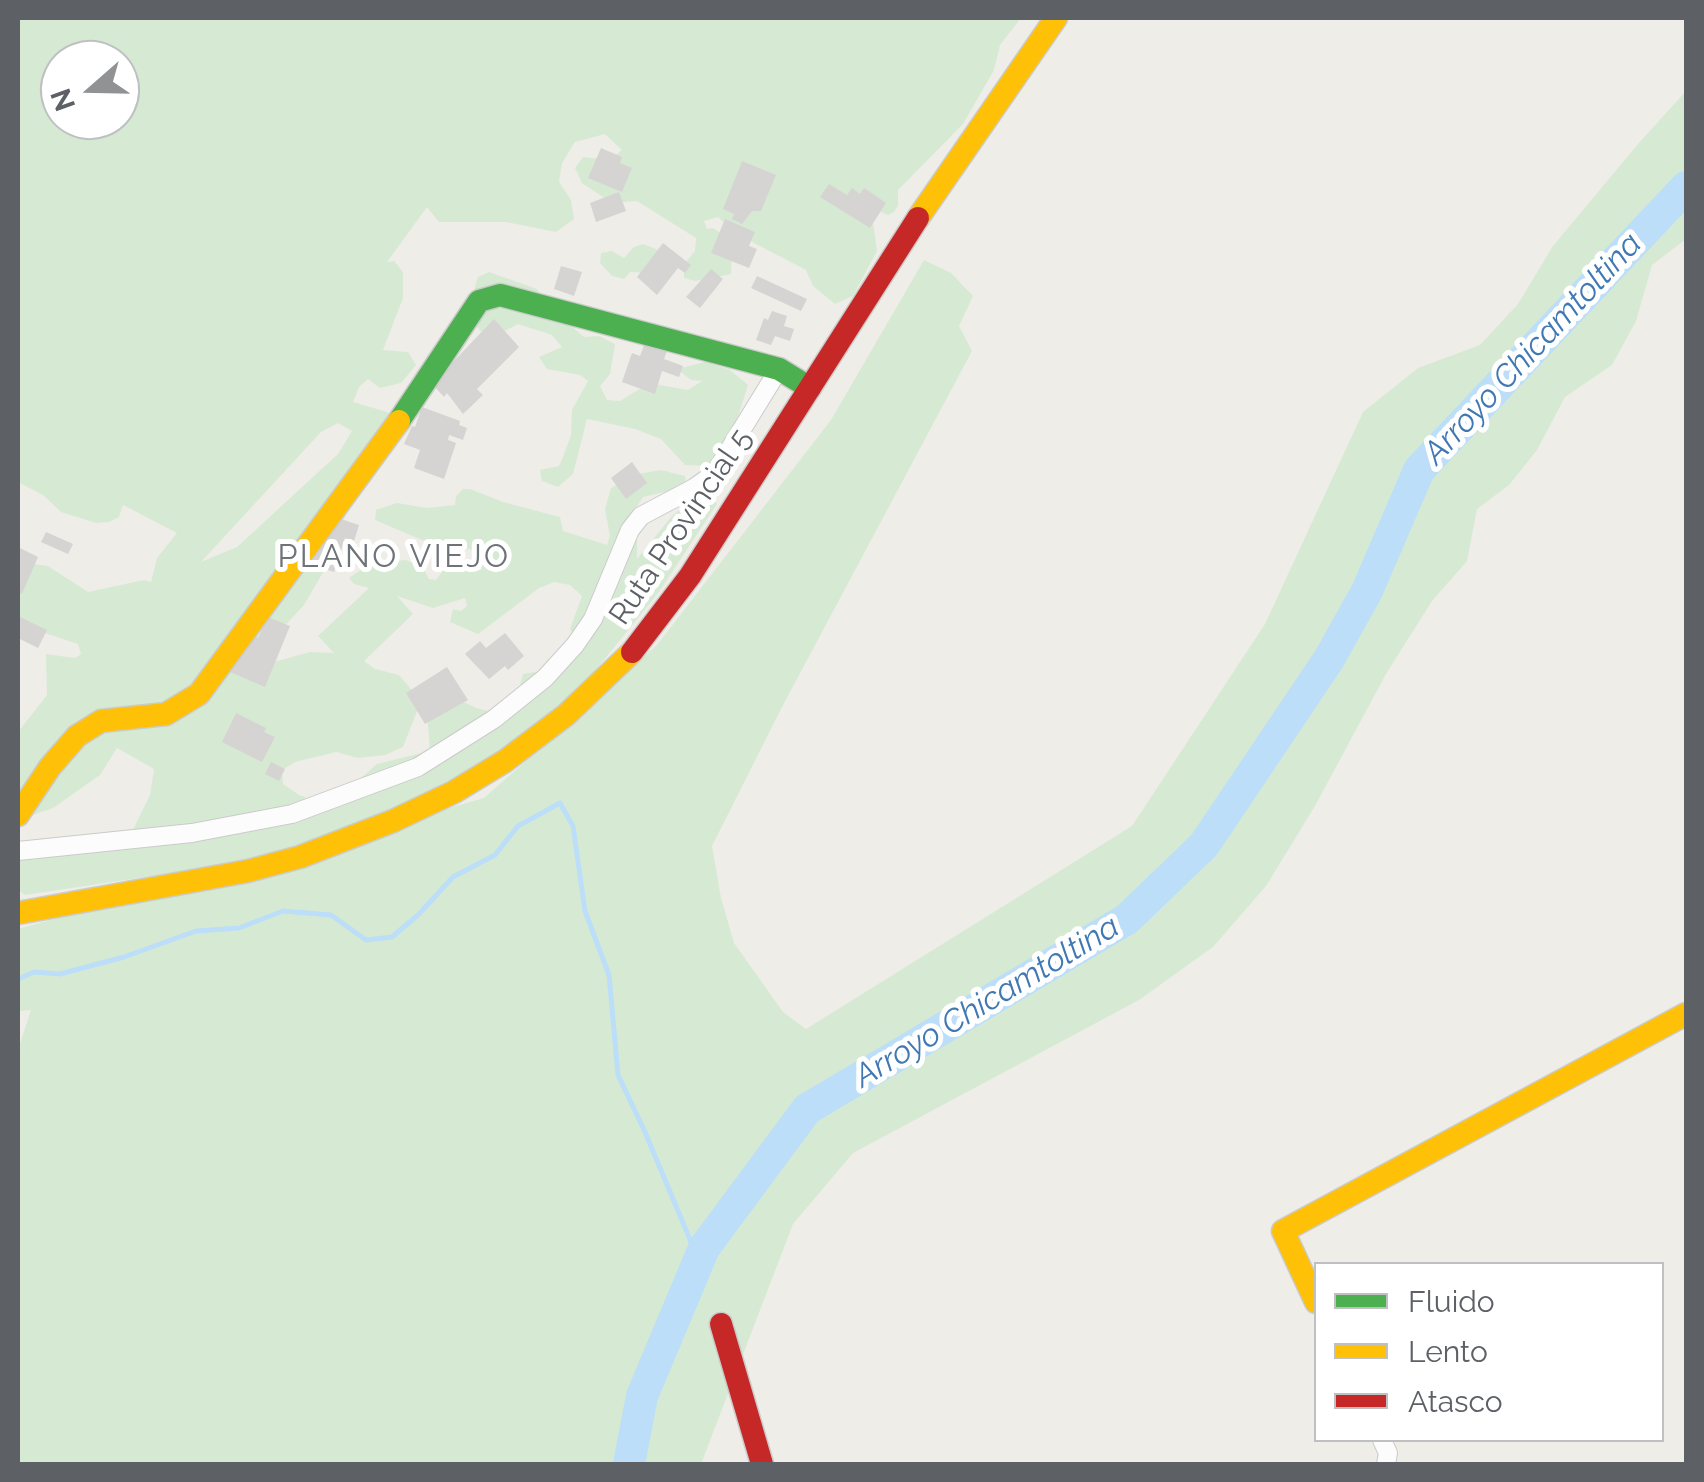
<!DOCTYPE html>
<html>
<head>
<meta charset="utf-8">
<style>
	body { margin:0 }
	#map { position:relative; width:1704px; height:1482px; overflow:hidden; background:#eeede8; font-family:Raleway,sans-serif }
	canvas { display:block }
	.frame { position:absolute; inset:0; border:20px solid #5d6166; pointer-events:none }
	.legend { position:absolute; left:1314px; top:1262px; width:350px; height:180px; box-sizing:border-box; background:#fff; border:2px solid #bec0c2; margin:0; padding:12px 18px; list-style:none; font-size:30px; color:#5d6166 }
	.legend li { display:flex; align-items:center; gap:20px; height:50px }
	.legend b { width:50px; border:2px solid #bec0c2 }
	.north { position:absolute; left:40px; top:40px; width:100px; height:100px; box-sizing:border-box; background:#fff; border:2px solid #bec0c2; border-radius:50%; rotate:250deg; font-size:28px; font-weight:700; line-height:40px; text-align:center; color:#5d6166 }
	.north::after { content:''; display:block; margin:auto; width:35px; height:45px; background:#909294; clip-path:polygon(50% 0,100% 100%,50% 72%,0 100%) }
</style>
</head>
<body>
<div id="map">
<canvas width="1704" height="1482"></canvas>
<div class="frame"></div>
<ul class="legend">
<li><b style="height:12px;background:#4caf50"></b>Fluido</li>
<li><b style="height:12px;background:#ffc107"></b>Lento</li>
<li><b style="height:12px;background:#c62828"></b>Atasco</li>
</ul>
<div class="north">N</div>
</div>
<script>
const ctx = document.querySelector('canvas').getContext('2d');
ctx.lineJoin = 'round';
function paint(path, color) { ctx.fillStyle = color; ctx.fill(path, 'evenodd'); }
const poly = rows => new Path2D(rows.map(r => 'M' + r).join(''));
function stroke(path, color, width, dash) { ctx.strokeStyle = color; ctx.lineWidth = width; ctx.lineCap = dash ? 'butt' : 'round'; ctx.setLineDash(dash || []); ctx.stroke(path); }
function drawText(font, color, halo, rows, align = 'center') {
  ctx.font = font + ' Raleway,sans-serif'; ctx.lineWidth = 10; ctx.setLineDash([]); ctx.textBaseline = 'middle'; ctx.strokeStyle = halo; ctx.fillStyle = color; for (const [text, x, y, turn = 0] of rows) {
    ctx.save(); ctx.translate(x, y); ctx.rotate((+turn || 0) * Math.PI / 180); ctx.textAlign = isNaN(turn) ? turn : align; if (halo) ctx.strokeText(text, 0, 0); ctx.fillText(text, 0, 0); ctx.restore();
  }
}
paint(poly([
	[18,18,1021,18,1000,45,994,70,963,124,898,190,898,205,894,212,888,215,871,208,877,251,853,296,835,304,813,286,806,270,735,233,718,217,704,221,707,229,713,228,732,241,731,274,695,281,684,278,684,264,695,251,696,238,637,201,612,203,582,183,575,168,583,157,609,160,622,150,605,134,575,142,562,163,559,182,571,200,574,219,556,232,506,222,439,222,427,207,387,262,394,261,403,272,403,298,383,350,408,352,416,365,401,383,380,388,368,379,359,387,353,402,387,412,401,425,350,501,332,557,304,605,275,636,263,665,310,652,334,653,318,636,369,588,354,584,349,578,370,564,406,560,423,568,429,579,436,580,446,567,482,570,477,555,470,549,429,543,375,520,376,510,397,503,427,508,455,505,456,496,463,489,470,489,503,502,560,517,563,531,607,545,610,536,605,509,611,488,633,475,661,470,685,476,686,487,643,497,628,520,637,534,637,559,672,516,705,490,717,504,659,592,586,682,510,751,443,789,303,849,484,798,657,645,831,420,924,260,951,273,973,296,959,326,972,351,782,707,712,846,721,898,734,943,783,1012,806,1029,1132,826,1265,624,1363,412,1418,368,1480,345,1518,304,1553,246,1638,144,1686,91,1686,239,1652,265,1636,321,1612,365,1565,397,1537,450,1509,485,1477,509,1467,561,1432,601,1386,674,1315,806,1266,886,1213,947,1139,1000,853,1153,793,1224,701,1464,18,1464,18,1050,31,1010,18,1011,18,929,272,858,25,895,18,890,18,857,126,844,150,795,154,769,117,748,100,775,53,808,27,817,18,828,18,732,47,695,46,654,75,658,81,654,78,644,18,624,18,562,48,566,88,592,144,580,151,582,157,558,177,533,123,505,119,517,109,522,96,523,61,512,43,495,18,482],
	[60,60,120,60,120,120,60,120],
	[338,423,352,431,338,454,237,547,201,562,321,432],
	[554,582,570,585,582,596,570,629,572,632,571,660,553,678,535,672,523,674,514,707,505,715,476,708,460,700,427,712,430,751,377,764,328,806,299,795,283,784,282,770,295,762,336,752,358,758,385,755,403,747,421,701,399,675,375,669,364,661,413,614,397,596,433,608,465,598,467,606,461,611,453,609,450,622,478,634,539,588],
	[643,244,666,253,648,273,630,272,624,279,612,276,600,263,601,253,612,251,624,258,634,247],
	[489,272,537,289,545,303,584,337,599,336,615,344,610,374,600,386,607,400,620,401,649,383,688,390,702,381,691,380,677,369,705,362,730,370,748,385,735,426,709,466,685,465,661,439,635,429,587,419,573,474,558,487,542,481,540,470,559,466,563,457,571,435,572,410,588,381,580,375,547,369,539,357,562,347,552,335,518,324,488,340,474,323,475,286,478,277]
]), '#d6ead3');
stroke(poly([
	[18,979,34,972,60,974,124,957,196,931,239,928,283,911,331,915,366,940,392,937,418,915,453,877,495,855,518,826,560,803,573,826,585,911,609,975,618,1075,645,1132,699,1261]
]), '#bcdef8', 5);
stroke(poly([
	[629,1464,642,1396,704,1248,807,1109,1127,919,1204,845,1329,659,1367,591,1419,470,1686,187]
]), '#bcdef8', 32);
paint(poly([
	[601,148,622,157,620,163,632,168,622,192,588,178],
	[742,161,776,175,761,211,752,211,742,224,732,219,734,214,723,209],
	[829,184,847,195,852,188,860,194,864,188,886,203,870,228,820,197],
	[619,192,626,211,596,222,590,203],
	[725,219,755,232,749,246,757,249,749,268,711,253],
	[663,243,691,265,685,273,678,268,657,295,637,277],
	[561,266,582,272,574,296,554,289],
	[711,269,723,279,700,308,686,297],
	[757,276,807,299,801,311,751,288],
	[772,311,787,316,784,326,794,329,790,341,775,336,771,345,756,340,764,318,768,320],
	[494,319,519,347,477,389,483,395,463,414,447,393,444,397,432,384],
	[646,340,668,348,664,359,683,366,679,377,662,371,655,394,622,382,632,353,640,356],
	[422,407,460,421,459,425,467,428,463,440,449,435,448,440,456,443,444,479,414,468,420,450,404,444,412,426,415,427],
	[632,462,647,483,626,499,611,478],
	[335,517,359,525,354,541,345,538,334,572,303,562],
	[46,532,73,544,68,554,41,542],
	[18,547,38,557,22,594,18,592],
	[18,616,47,630,38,648,18,638],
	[268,617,290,626,265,687,230,672,247,634,258,638],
	[505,633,524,656,508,670,505,666,489,679,465,654,480,641,486,648],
	[447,667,468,700,425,724,406,693],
	[236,713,266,728,264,732,275,737,262,762,222,742],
	[271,762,285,769,279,781,265,774]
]), '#d5d4d2');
const street = poly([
	[18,851,192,833,292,814,418,767,494,719,545,678,575,645,593,619,630,530,641,516,694,488,715,473,779,369],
	[1382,1440,1388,1453,1386,1464]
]);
const fast = poly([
	[399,421,479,301,500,295,779,369,810,388]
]);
const slow = poly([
	[918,218,1056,18],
	[18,815,50,767,77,736,101,721,166,714,199,694,399,421],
	[18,913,248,871,300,857,393,821,454,792,505,761,566,715,632,652],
	[1316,1302,1283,1231,1686,1014]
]);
const jam = poly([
	[632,652,690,576,918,218],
	[721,1324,762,1464]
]);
stroke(street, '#cacbca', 20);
stroke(fast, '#cacbca', 25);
stroke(slow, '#cacbca', 25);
stroke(jam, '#cacbca', 25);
stroke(street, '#fcfcfc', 18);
stroke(fast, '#4caf50', 22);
stroke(slow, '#ffc107', 22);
stroke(jam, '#c62828', 22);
drawText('30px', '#5d6166', '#fff', [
	["Ruta Provincial 5",681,527,-56]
]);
drawText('italic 32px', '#4078b4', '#fff', [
	["Arroyo Chicamtoltina",1533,349,-47],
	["Arroyo Chicamtoltina",987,1002,-31]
]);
ctx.letterSpacing = '2.5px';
drawText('32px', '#6e7378', '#fff', [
	["PLANO VIEJO",394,557]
]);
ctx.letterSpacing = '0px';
</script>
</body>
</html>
